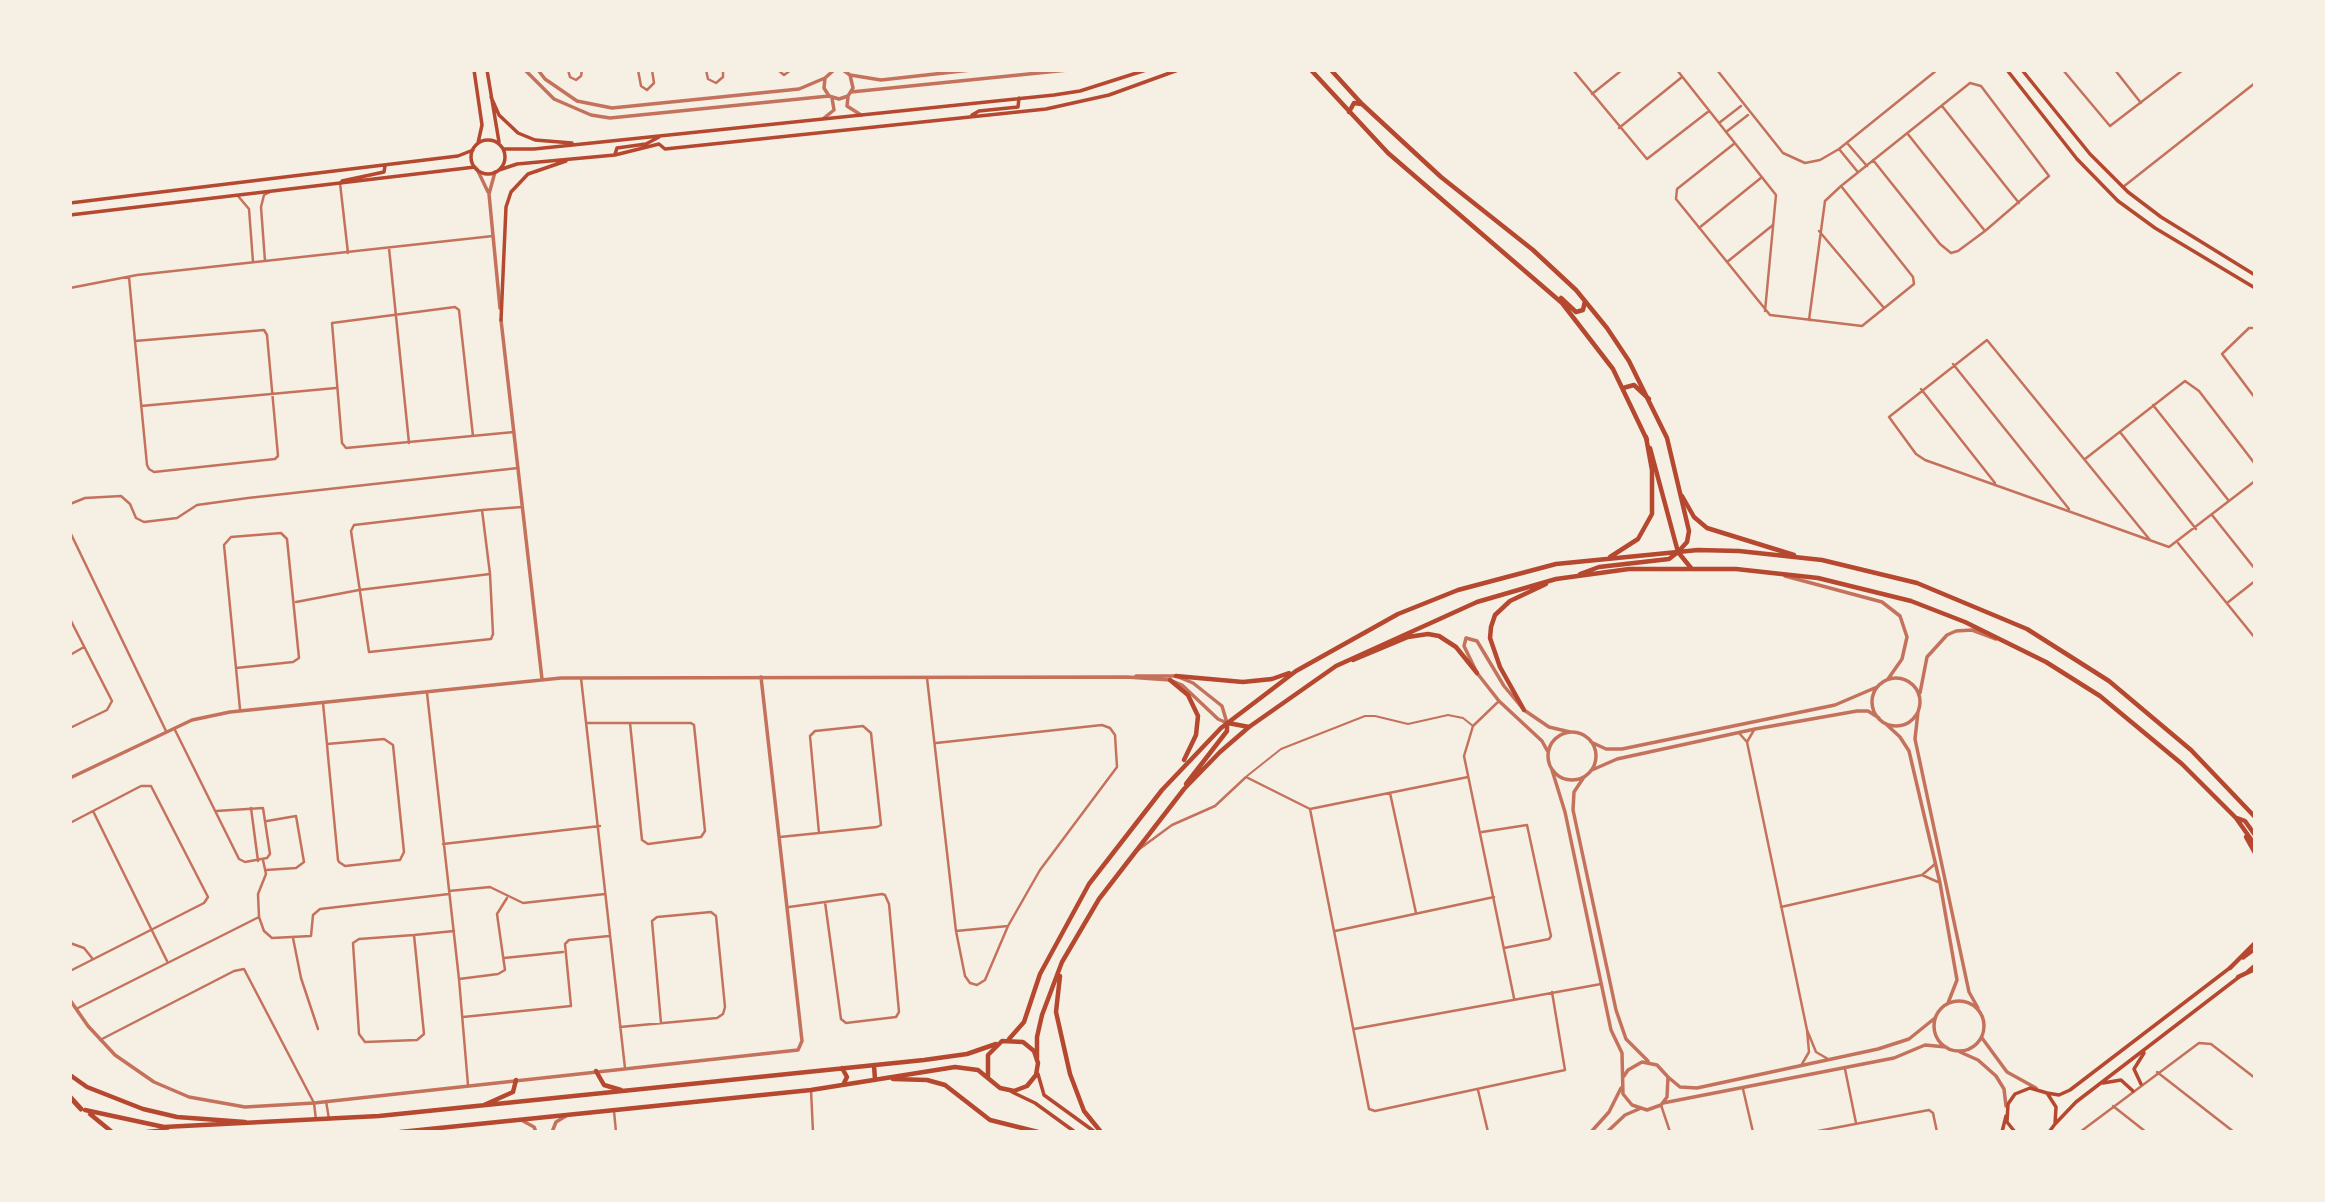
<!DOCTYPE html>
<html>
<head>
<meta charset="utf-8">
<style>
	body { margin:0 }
	#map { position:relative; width:2325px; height:1202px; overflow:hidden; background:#f6efe4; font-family:"Space Grotesk",sans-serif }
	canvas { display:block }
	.frame { position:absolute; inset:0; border:72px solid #f6efe4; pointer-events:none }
</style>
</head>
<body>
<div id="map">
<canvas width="2325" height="1202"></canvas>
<div class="frame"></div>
</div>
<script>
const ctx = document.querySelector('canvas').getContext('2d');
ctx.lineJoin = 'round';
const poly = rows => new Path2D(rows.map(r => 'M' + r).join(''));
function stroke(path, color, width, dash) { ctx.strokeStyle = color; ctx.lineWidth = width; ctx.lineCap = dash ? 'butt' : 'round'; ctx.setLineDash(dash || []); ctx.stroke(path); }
stroke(poly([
	[1247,776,1281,749,1365,716,1375,716,1408,724,1448,715,1463,718,1473,726]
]), '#c5725c', 2);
stroke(poly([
	[568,70,570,77,576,80,581,76,582,70],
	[638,70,641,86,647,90,654,83,652,70],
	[706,70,708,79,716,83,723,77,723,70],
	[778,70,784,75,791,70],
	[1573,70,1647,159,1709,111],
	[1677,70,1776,195,1765,311],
	[1717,70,1783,153,1805,163,1820,160,1839,149,1937,70],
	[2063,70,2110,126,2183,70],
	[2115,70,2141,103],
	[1592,94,1622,70],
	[1942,106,2019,203],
	[1719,123,1741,106],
	[1619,128,1682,77],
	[1726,132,1748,115],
	[1907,133,1985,231],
	[1735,143,1677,189,1676,199,1770,315,1862,326,1914,284,1913,277,1841,186],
	[1847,143,1867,166],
	[1839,149,1857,171],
	[340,183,348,253],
	[2123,187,2255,83],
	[238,196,249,209,253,262],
	[1699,228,1762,177],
	[1819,231,1884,308],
	[389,248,409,443],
	[265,261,261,207,264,195,270,192],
	[1727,262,1773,225],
	[129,277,135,341,147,465,149,469,154,472,275,459,278,456,267,335,264,330,135,341],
	[70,288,137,275,493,236],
	[1809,320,1825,201,1841,186,1970,83,1981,86,2049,176,1985,231,1958,251,1951,253,1940,244,1873,160],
	[2255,328,2249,328,2222,354,2255,398],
	[1953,364,2069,509],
	[1921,389,1995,483],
	[2153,405,2229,501],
	[141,406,336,388],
	[2120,432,2196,529],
	[473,436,459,310,455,307,332,323,342,443,346,448,514,432],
	[2085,459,2185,381,2199,391,2255,464],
	[70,504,85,498,121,496,130,504,136,518,144,522,177,518,197,505,248,498,518,468],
	[482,510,490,574,493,634,491,639,369,652,351,531,354,525,482,510,522,507],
	[2212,515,2255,569],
	[70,532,166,731],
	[2150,540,1987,340,1889,417,1916,454,1925,460,2169,547,2255,481],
	[2178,543,2255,638],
	[296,602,359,590,490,574],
	[2227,603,2255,581],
	[70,619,112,701,107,710,70,728],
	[70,655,84,647],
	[236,668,293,662,299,658,287,539,281,533,231,537,224,545,240,709],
	[581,678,625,1068],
	[927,678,956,931,965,976,970,983,977,985,985,980,1008,926,1040,870,1117,767,1115,735,1110,728,1102,725,936,743],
	[427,693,459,979,468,1085],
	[1499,701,1473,726,1464,756,1514,998],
	[323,703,327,744,328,756,338,860,339,862,345,866,400,860,404,852,393,745,384,739,327,744],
	[587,723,691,723,694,725,705,831,701,837,648,844,642,840,630,723],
	[174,728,239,859,245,862,267,858,270,854,263,808,216,811],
	[1739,733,1747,742,1807,1030,1809,1052,1802,1064],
	[1747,742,1754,730],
	[1390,793,1416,913],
	[251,808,258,861],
	[1310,809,1369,1109,1375,1111,1565,1070,1552,992],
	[93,811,167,961],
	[70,823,141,786,151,786,208,897,204,903,70,971],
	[1482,832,1527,825,1551,936,1549,939,1504,948],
	[780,837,819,833,877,827,881,825,871,733,863,726,815,731,810,736,819,833],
	[443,844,600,826],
	[1138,850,1172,825,1215,806,1246,777,1310,809,1468,777],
	[263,860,266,874,258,894,259,917,264,931,272,938,311,936,313,915,320,909,449,894],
	[266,870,296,868,304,862,296,816,267,821],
	[1922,875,1938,882],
	[449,891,490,887,523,903,605,894],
	[789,907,882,894,885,895,889,904,899,1012,896,1017,846,1023,841,1019,825,902],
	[1781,907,1922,875,1935,864],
	[956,931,1008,926],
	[1335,931,1494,897],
	[414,935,424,1034,417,1040,365,1042,359,1034,353,943,359,939,414,935,454,931],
	[293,938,301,978,318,1029],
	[70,943,84,948,92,958],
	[504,958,563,952],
	[459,979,498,974,505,970,497,914,507,898],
	[78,1008,259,917],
	[463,1017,571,1006,565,944,569,940,609,936],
	[620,1027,717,1018,723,1014,725,1007,716,916,711,912,657,917,652,921,661,1023],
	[1354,1029,1601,984],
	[1807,1030,1816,1052,1828,1059],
	[100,1040,234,971,244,969,314,1103,316,1120],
	[1845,1069,1856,1123],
	[2157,1072,2234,1132],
	[1743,1089,1753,1132],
	[811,1090,813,1132],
	[1478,1090,1488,1132],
	[326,1101,329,1119],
	[1661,1105,1670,1132],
	[2113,1106,2146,1132],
	[614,1111,616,1132],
	[1813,1132,1929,1110,1933,1113,1937,1132],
	[2080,1132,2199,1043,2211,1044,2255,1078]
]), '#c5725c', 2.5);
stroke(poly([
	[525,70,554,99,591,115,610,118,829,96],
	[538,70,545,79,577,101,612,108,799,89,825,78],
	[834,70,825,78,824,88,829,96,839,99,848,96,853,88,850,75,843,70],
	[850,75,881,80,971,70],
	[851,92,1068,70],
	[848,97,847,106,861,115],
	[824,118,834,110,832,98],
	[477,169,488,192],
	[495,172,489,194,500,308],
	[501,320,542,679],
	[1785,576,1882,602,1900,616,1907,637,1902,659,1888,679],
	[1136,676,1176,676,1193,683,1222,706,1227,723],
	'1872 702a24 24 0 1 1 48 0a24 24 0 1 1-48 0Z',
	[1920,693,1927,657,1947,635,1956,631,1972,630,1996,639],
	[1918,712,1915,739,1969,992,1978,1008],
	[1886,724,1900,737,1909,751,1940,883,1957,980,1948,1003],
	'1548 756a24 24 0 1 1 48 0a24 24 0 1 1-48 0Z',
	[1591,742,1606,749,1622,749,1835,705,1877,687],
	[1548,752,1542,741,1499,701,1477,673,1464,646,1466,638,1477,641,1504,686,1524,710,1549,727,1570,732],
	[1552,770,1565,812,1611,1030,1622,1053,1623,1094,1632,1105,1647,1110,1661,1105,1667,1097,1668,1077,1657,1065,1642,1062,1628,1070,1624,1076],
	[1592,770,1617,759,1755,729,1857,711,1868,711,1879,718],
	[1584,777,1574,792,1573,810,1616,1010,1626,1039,1648,1061],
	[70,778,192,720,230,712,561,678,1127,677,1170,680,1182,685,1218,719,1227,723],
	[70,1000,88,1026,115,1055,154,1082,189,1097,245,1107,314,1103,798,1050,802,1041,798,1005,761,677],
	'1934 1026a25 25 0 1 1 50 0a25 25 0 1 1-50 0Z',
	[1982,1038,2007,1072,2036,1088],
	[1960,1052,1978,1060,1996,1076,2004,1089,2006,1106],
	[1668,1077,1680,1087,1697,1088,1878,1049,1909,1039,1935,1018],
	[1663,1103,1894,1058,1925,1045,1946,1047],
	[523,1121,534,1127,536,1132],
	[552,1132,556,1122,566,1116],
	[1591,1132,1609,1112,1621,1088],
	[1607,1132,1625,1115,1639,1109]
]), '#c5725c', 3.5);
stroke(poly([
	[474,70,482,125,478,143],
	[487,70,499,142],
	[2007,70,2077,159,2118,201,2155,228,2255,288],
	[2022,70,2090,154,2128,192,2161,217,2255,275],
	[491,97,499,115,518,133,535,140,572,143],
	[972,115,979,111,1018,107,1019,98],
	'471 157a17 17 0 1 1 34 0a17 17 0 1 1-34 0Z',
	[504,149,534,149,1054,95,1080,91,1146,70],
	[615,154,617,148,646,144,659,137],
	[499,170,517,164,615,155,659,144,665,149,1046,109,1109,95,1178,70],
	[342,181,384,172,385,166],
	[70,203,458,156,473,150],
	[70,215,475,167],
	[501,320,506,207,511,192,528,174,566,161],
	[2243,958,2255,949],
	[2248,971,2255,965],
	[1038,1074,1044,1095,1095,1132],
	[2103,1083,2121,1080,2133,1091],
	[2141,1084,2134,1069,2144,1053],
	[1012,1092,1035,1103,1075,1132],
	[2047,1093,2059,1095,2070,1090,2231,967],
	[2055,1124,2076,1102,2239,977],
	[2002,1132,2006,1116],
	[2015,1132,2007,1122,2008,1104,2015,1094,2030,1088,2047,1093,2056,1107,2055,1124,2049,1132]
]), '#b5482f', 3.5);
stroke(poly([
	[1311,70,1388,153,1562,303,1613,369,1647,440],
	[1331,70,1362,104,1441,177,1533,250,1576,290,1607,328,1629,361,1667,438,1689,531,1687,542,1678,552],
	[1349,112,1354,103,1361,104],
	[1561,298,1576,312,1583,310,1585,301],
	[1623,388,1634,385,1649,399],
	[1650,448,1678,552,1691,568]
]), '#b5482f', 4.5);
stroke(poly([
	[1682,496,1694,517,1707,528,1794,555],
	[1610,557,1638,539,1652,514,1652,470,1646,437],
	[1580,574,1599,567,1669,559,1678,552],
	[1353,660,1408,637,1428,634,1439,636,1456,647,1477,673],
	[1176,676,1243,682,1272,679,1289,673],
	[1170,680,1188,695,1198,716,1196,735,1184,760],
	[1524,710,1500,667,1490,638,1491,627,1495,615,1510,601,1546,584],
	[1228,723,1249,727],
	[1186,784,1227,731,1227,723],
	[2237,818,2245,821,2255,835],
	[2246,837,2255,853],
	[2230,968,2255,943],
	[1060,976,1056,1012,1070,1074,1084,1111,1101,1132],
	[2238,977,2255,969],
	[1009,1039,1024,1022,1040,974,1089,884,1162,790,1221,728,1296,671,1398,614,1458,590,1556,564,1698,550,1739,551,1822,560,1917,583,2027,629,2109,681,2191,750,2255,817],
	[1037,1058,1037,1037,1042,1015,1062,962,1099,899,1184,789,1220,752,1249,727,1336,666,1477,602,1556,579,1629,569,1736,569,1818,578,1911,601,1965,622,2046,662,2100,696,2182,764,2236,818,2255,845],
	[874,1065,875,1080],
	[842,1068,847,1077,843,1085],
	[596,1071,604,1085,621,1090],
	[70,1075,87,1087,143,1109,177,1117,245,1122],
	[893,1079,927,1080,945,1085,990,1120,1038,1132],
	[484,1105,513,1092,516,1080],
	[85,1110,164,1127,379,1116,924,1060,967,1054,996,1044],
	[90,1114,112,1132],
	[147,1132,167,1130],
	[400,1132,811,1090,955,1067,978,1070,1000,1088,1014,1091,1027,1086,1036,1075,1038,1063,1034,1051,1023,1042,1002,1041,988,1055,988,1076]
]), '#b5482f', 4.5);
stroke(poly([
	[70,1097,81,1109]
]), '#b5482f', 5);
</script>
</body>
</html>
